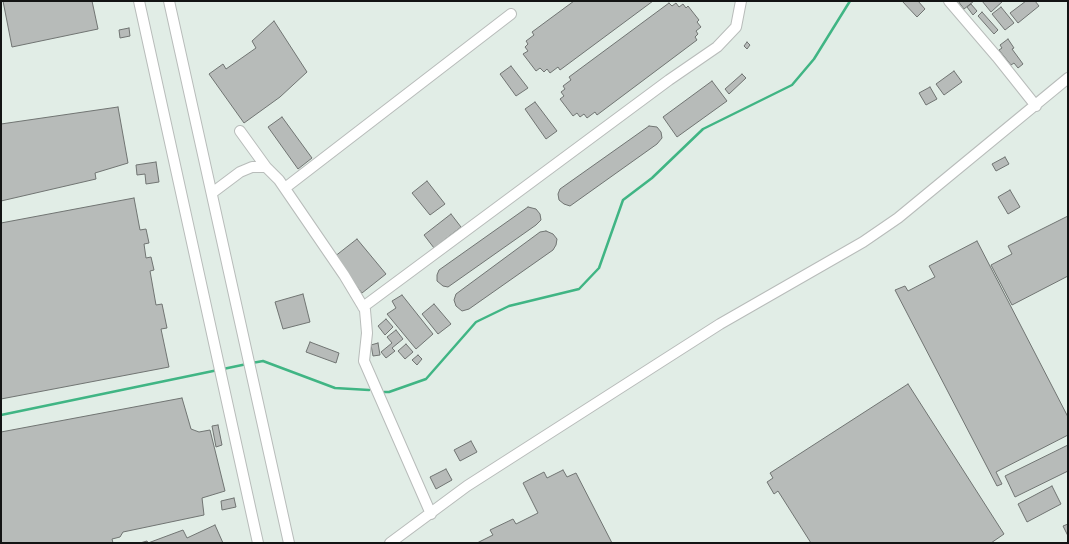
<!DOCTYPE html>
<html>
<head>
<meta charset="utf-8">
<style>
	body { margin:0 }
	#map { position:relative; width:1069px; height:544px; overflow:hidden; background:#f3f7f5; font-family:"Sofia Sans Condensed",sans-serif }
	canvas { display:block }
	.frame { position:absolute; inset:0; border:2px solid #131414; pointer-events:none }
</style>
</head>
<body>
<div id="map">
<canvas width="1069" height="544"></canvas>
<div class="frame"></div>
</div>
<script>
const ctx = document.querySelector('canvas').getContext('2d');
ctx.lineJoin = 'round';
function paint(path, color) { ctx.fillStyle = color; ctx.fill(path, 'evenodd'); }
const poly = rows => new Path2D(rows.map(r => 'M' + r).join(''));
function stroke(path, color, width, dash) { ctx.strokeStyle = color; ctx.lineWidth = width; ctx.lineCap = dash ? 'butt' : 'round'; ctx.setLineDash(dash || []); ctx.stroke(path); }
paint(poly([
	[1,1,1068,1,1068,543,1,543]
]), '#e1ede6');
stroke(poly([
	[252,363,263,361,335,388,369,390],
	[223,369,247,364],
	[384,392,389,392,426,379,476,322,509,306,579,289,599,268,623,200,652,178,703,129,792,85,814,59,850,1],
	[1,415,218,370]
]), '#40b584', 2.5);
const building = poly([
	[3,1,92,1,98,29,12,47,3,1],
	[574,1,653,1,560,70,558,67,550,73,547,69,544,72,540,68,536,71,523,54,528,51,525,47,528,44,526,41,534,35,532,32,574,1],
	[902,1,918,1,925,9,917,17,902,1],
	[958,1,974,1,964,9,958,1],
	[982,1,1003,1,991,12,982,1],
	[1026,1,1035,1,1039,6,1018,23,1010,13,1026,1],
	[669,3,672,6,676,3,679,7,683,4,686,8,688,6,699,20,697,22,701,27,696,31,698,34,695,37,697,40,597,115,595,112,587,118,584,114,580,117,577,113,573,116,560,99,564,96,561,92,565,89,563,86,571,80,569,77,669,3],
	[971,4,977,11,973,15,967,7,971,4],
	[1001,7,1014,23,1005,30,992,14,1001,7],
	[982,12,998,30,994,34,978,16,982,12],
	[274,21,307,72,280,97,244,123,209,74,223,64,226,69,256,48,252,41,274,21],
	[129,28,130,36,120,38,119,30,129,28],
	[1008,39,1014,48,1012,49,1023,64,1018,68,1014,63,1011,65,999,50,1002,48,1000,45,1008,39],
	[747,42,750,45,747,49,744,46,747,42],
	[511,66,528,88,516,96,500,74,511,66],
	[954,71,962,82,944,95,936,84,954,71],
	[742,74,746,78,729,94,725,89,742,74],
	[712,81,727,101,677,137,663,117,712,81],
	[930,87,937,99,926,105,919,93,930,87],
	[535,102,557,131,546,139,525,109,535,102],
	[118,107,128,163,95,173,96,179,1,201,1,124,118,107],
	[282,117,312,158,298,169,268,127,282,117],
	[649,126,657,127,661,132,662,138,657,144,570,206,564,204,559,200,558,194,560,189,649,126],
	[1005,157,1009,164,996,171,992,164,1005,157],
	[156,162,159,182,146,184,145,174,137,175,136,165,156,162],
	[427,181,445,204,430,215,412,193,427,181],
	[1010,190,1020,207,1008,214,998,197,1010,190],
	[134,198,140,230,146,229,149,243,144,244,146,258,151,257,154,270,150,271,156,305,162,304,167,328,161,329,169,367,1,399,1,223,134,198],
	[528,207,536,209,540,214,541,220,536,225,448,287,443,286,437,281,437,275,439,270,528,207],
	[451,214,461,227,434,248,424,235,451,214],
	[1068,216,1068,276,1012,305,991,265,1012,254,1008,246,1068,216],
	[546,231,553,234,557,239,556,245,553,250,469,309,462,311,456,306,454,300,456,294,540,232,546,231],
	[357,239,386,274,362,293,334,257,357,239],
	[977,241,1068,417,1068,435,996,472,1002,484,997,486,895,290,905,286,908,291,935,277,929,266,977,241],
	[303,294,310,322,283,329,275,302,303,294],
	[402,295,433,334,416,349,387,314,396,308,392,301,402,295],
	[434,304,451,324,438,334,422,314,434,304],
	[386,319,393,327,385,335,378,326,386,319],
	[396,330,403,339,392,348,395,351,386,358,381,352,392,343,387,337,396,330],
	[310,342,339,353,336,363,306,352,310,342],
	[378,343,380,355,373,356,371,345,378,343],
	[406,344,413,352,405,359,398,351,406,344],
	[418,355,422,359,417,365,412,360,418,355],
	[908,384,1004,534,991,543,811,543,778,491,774,494,767,482,773,478,770,473,908,384],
	[182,398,191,429,199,432,210,430,225,491,202,498,204,515,123,532,120,537,112,539,113,543,1,543,1,432,182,398],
	[218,425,222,445,216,447,212,426,218,425],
	[471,441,477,452,460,461,454,450,471,441],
	[1068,445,1068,471,1015,497,1005,476,1068,445],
	[446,469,452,480,436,489,430,477,446,469],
	[563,470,567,477,576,473,612,543,477,543,493,535,490,530,513,519,516,524,538,513,523,483,544,472,547,478,563,470],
	[1052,486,1061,504,1027,522,1018,504,1052,486],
	[234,498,236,507,222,510,221,501,234,498],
	[1068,524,1068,536,1063,526,1068,524],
	[215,525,223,543,140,543,147,541,148,543,183,530,187,538,215,525]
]);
paint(building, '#b7bbb9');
stroke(building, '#717573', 1);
const minor = poly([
	[139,1,258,543],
	[169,1,289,543],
	[949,1,997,57,1036,106],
	[240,131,266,167],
	[285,188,511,14],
	[212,193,240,172,252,167,266,167,279,180,344,275,365,310,367,333,364,361,431,514],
	[363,307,669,80,717,47,736,27,741,1],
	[390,543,467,486,659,363,720,324,863,242,898,218,1068,78]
]);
stroke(minor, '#b8bcba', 12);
stroke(minor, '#fff', 10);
</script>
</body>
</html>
